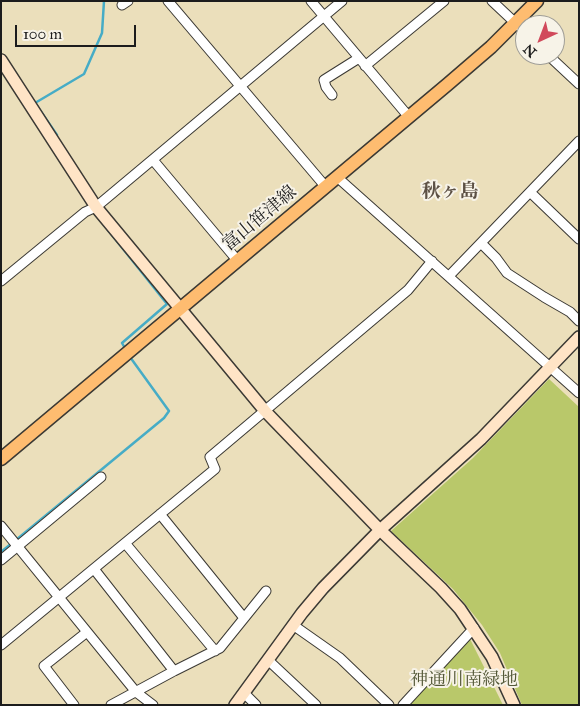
<!DOCTYPE html>
<html>
<head>
<meta charset="utf-8">
<style>
	body { margin:0 }
	#map { position:relative; width:580px; height:706px; overflow:hidden; background:#ebdfbb; font-family:"IM FELL Great Primer",serif }
	canvas { display:block }
	.frame { position:absolute; inset:0; border:2px solid #1c1c1c; pointer-events:none }
	.north { position:absolute; left:515px; top:15px; width:50px; height:50px; box-sizing:border-box; background:#f7f3e8; border:1px solid #9f9d96; border-radius:50%; rotate:223deg; font-size:14px; font-weight:700; line-height:20px; text-align:center; color:#1c1c1c }
	.north::after { content:''; display:block; margin:auto; width:18px; height:22px; background:#d1495b; clip-path:polygon(50% 0,100% 100%,50% 72%,0 100%) }
	.scale { position:absolute; left:15px; top:25px; width:121px; height:22px; box-sizing:border-box; border:2px solid #1c1c1c; border-top:0; padding-left:6px; font-size:15px; line-height:18px; white-space:nowrap; color:#1c1c1c; -webkit-text-stroke:4px #f7f3e8; paint-order:stroke }
</style>
</head>
<body>
<div id="map">
<canvas width="580" height="706"></canvas>
<div class="frame"></div>
<div class="north">N</div>
<div class="scale">100 m</div>
</div>
<script>
const ctx = document.querySelector('canvas').getContext('2d');
ctx.lineJoin = 'round';
function paint(path, color) { ctx.fillStyle = color; ctx.fill(path, 'evenodd'); }
const poly = rows => new Path2D(rows.map(r => 'M' + r).join(''));
function stroke(path, color, width, dash) { ctx.strokeStyle = color; ctx.lineWidth = width; ctx.lineCap = dash ? 'butt' : 'round'; ctx.setLineDash(dash || []); ctx.stroke(path); }
function drawText(font, color, halo, rows, align = 'center') {
  ctx.font = font + ' "IM FELL Great Primer","Noto Serif JP",serif'; ctx.lineWidth = 4; ctx.setLineDash([]); ctx.textBaseline = 'middle'; ctx.strokeStyle = halo; ctx.fillStyle = color; for (const [text, x, y, turn = 0] of rows) {
    ctx.save(); ctx.translate(x, y); ctx.rotate((+turn || 0) * Math.PI / 180); ctx.textAlign = isNaN(turn) ? turn : align; if (halo) ctx.strokeText(text, 0, 0); ctx.fillText(text, 0, 0); ctx.restore();
  }
}
paint(poly([
	[549,379,579,407,579,705,522,705,500,653,482,625,453,589,391,531,473,458],
	[470,639,503,705,408,705]
]), '#b9c86a');
stroke(poly([
	[56,139,57,135,35,103,84,74,102,33,104,1],
	[108,230,167,304,122,343,126,350],
	[16,540,164,418,169,411,130,357],
	[1,552,12,543]
]), '#46acc6', 2.5);
const street = poly([
	[168,1,325,186],
	[311,1,409,117],
	[492,1,525,32],
	[122,5,128,1],
	[548,55,579,84],
	[365,66,444,1],
	[332,95,326,87,324,80,359,58],
	[153,160,237,260],
	[337,177,579,393],
	[530,192,579,239],
	[481,243,496,258,507,273,544,297,570,312,579,321],
	[449,276,579,141],
	[1,281,85,212,96,207,342,1],
	[160,514,244,618],
	[1,526,136,692,153,705],
	[125,543,215,651],
	[1,560,101,477],
	[94,569,174,671],
	[293,625,340,658,389,705],
	[1,645,215,469,210,457,408,290,432,261],
	[268,660,316,705],
	[244,693,256,705],
	[74,705,44,666,87,632],
	[111,705,174,671,220,648,266,591],
	[403,705,474,628]
]);
const secondary = poly([
	[1,60,96,207,265,411,380,530,441,588,460,609,492,657,514,705],
	[235,705,302,613,323,588,380,530,481,439,579,337]
]);
const primary = poly([
	[1,459,448,84,491,47,537,1]
]);
stroke(street, '#3b3934', 11);
stroke(secondary, '#3b3934', 14);
stroke(primary, '#3b3934', 15);
stroke(street, '#fff', 9);
stroke(secondary, '#ffe4c6', 11);
stroke(primary, '#febc70', 12);
drawText('18px', '#1c1c1c', '#f7f3e8', [
	["富山笹津線",260,219,-40]
]);
drawText('18px', '#535837', '#f7f3e8', [
	["神通川南緑地",464,681]
]);
drawText('bold 19px', '#5c5044', '#f7f3e8', [
	["秋ヶ島",450,192]
]);
</script>
</body>
</html>
